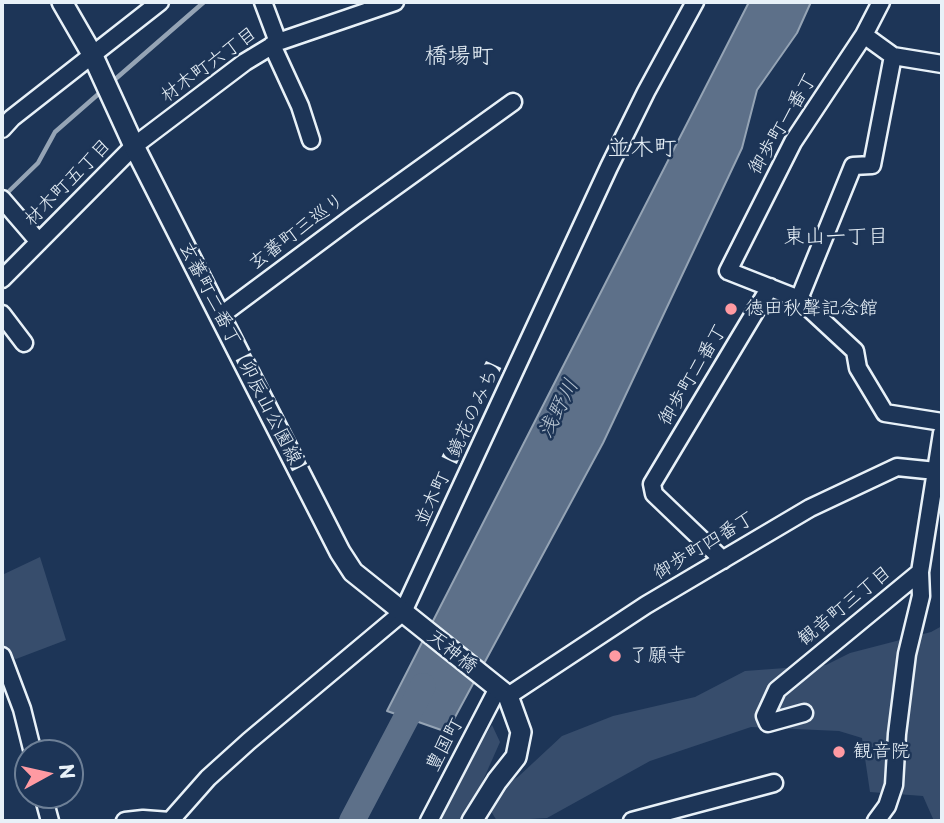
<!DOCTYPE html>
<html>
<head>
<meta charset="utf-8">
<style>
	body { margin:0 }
	#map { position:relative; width:944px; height:823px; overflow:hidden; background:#1d3557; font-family:"Playpen Sans",sans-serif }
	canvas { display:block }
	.frame { position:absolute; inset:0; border:4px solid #e8f1f8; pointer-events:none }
	.north { position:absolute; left:14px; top:739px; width:70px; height:70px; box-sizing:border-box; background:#1d3557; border:2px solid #6e8097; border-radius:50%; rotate:82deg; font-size:19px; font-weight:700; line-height:28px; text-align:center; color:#e8f1f8 }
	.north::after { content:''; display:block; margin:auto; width:24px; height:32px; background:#ff9aa2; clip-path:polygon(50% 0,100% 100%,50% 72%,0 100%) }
</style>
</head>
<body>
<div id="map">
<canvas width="944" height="823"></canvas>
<div class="frame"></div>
<div class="north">N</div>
</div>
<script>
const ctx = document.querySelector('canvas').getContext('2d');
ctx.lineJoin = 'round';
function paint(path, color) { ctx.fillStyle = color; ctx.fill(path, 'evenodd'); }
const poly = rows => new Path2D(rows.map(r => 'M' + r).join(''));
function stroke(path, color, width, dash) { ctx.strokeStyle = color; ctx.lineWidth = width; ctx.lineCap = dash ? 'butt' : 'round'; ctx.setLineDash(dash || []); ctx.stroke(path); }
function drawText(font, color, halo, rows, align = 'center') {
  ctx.font = font + ' "Playpen Sans","Klee One",sans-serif'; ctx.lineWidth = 5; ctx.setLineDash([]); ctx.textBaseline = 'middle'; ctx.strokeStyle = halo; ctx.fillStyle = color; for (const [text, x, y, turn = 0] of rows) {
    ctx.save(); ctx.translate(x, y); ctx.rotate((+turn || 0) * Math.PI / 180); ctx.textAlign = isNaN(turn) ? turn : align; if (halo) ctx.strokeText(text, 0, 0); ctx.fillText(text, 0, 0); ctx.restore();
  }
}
paint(poly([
	[40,557,66,640,16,659,8,656,2,641,2,575],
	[942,626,942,821,934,821,923,796,870,792,862,738,839,731,751,727,650,761,547,818,497,821,484,800,519,776,562,736,613,716,695,697,745,671,826,665,850,653,931,632],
	[492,725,500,742,465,821,431,821]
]), '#374d6c');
const water = poly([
	[749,2,811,2,797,33,757,90,742,148,603,443,447,732,387,711,749,2]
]);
paint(water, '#5d7089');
stroke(water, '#95a4b5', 2);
stroke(poly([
	[112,82,204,2],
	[5,195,38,163,55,132,103,90]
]), '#95a4b5', 4.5);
stroke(poly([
	[352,821,423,686]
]), '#5d7089', 26);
const minor = poly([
	[263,2,278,42],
	[881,2,864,35,793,142,728,271,799,299,855,351,858,368,885,413,942,422],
	[864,35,893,56,942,64],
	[272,45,300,106,311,140],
	[2,129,12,118,160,2],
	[2,199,39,242],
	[2,279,134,146,245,62,278,42,395,2],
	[799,299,853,166,872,165,893,56],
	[2,314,24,343],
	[220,316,353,217,513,102],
	[723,560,654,494,652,484,770,287],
	[2,656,22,709,33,753],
	[508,696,646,605,810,508,897,467,936,471],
	[804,713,768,723,765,716,777,690,920,572],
	[43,795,50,821],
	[125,821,143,819,170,821],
	[170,821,208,778,249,741,403,612,609,167,646,92,695,2],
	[429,821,498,688],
	[632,821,774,783],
	[876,821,887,806,894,785,897,734,907,654,921,596,920,572,942,433]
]);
const tertiary = poly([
	[62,2,92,54,134,146,220,316,340,552,353,572,508,696,521,732,516,757,497,781,472,821]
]);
stroke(minor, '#e8f1f8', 21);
stroke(tertiary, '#e8f1f8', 24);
stroke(minor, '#1d3557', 16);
stroke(tertiary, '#1d3557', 19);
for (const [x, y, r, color] of [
	[731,309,7,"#ff9aa2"],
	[615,656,7,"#ff9aa2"],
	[839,752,7,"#ff9aa2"]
]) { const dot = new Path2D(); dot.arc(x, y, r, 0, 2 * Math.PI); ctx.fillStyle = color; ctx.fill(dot); stroke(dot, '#1d3557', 2.5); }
drawText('19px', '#e8f1f8', '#1d3557', [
	["材木町六丁目",209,65,-36],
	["御歩町一番丁",783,124,-59],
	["材木町五丁目",68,183,-45],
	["玄蕃町三巡り",297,232,-37],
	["玄蕃町二番丁【卯辰山公園線】",244,362,63],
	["御歩町二番丁",693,375,-59],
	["並木町【鏡花のみち】",461,439,-65],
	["御歩町四番丁",704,546,-31],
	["観音町三丁目",845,606,-39],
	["天神橋",452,652,38],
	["豊国町",445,745,-62]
]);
drawText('19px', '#e8f1f8', '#1d3557', [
	["徳田秋聲記念館",745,309],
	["了願寺",629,656],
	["観音院",853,752]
], 'left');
drawText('21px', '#e8f1f8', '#1d3557', [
	["東山一丁目",836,237]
]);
drawText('italic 21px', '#b7c4d1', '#1d3557', [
	["浅野川",559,409,-63]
]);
drawText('23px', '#e8f1f8', '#1d3557', [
	["橋場町",459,57],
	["並木町",642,149]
]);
</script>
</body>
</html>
